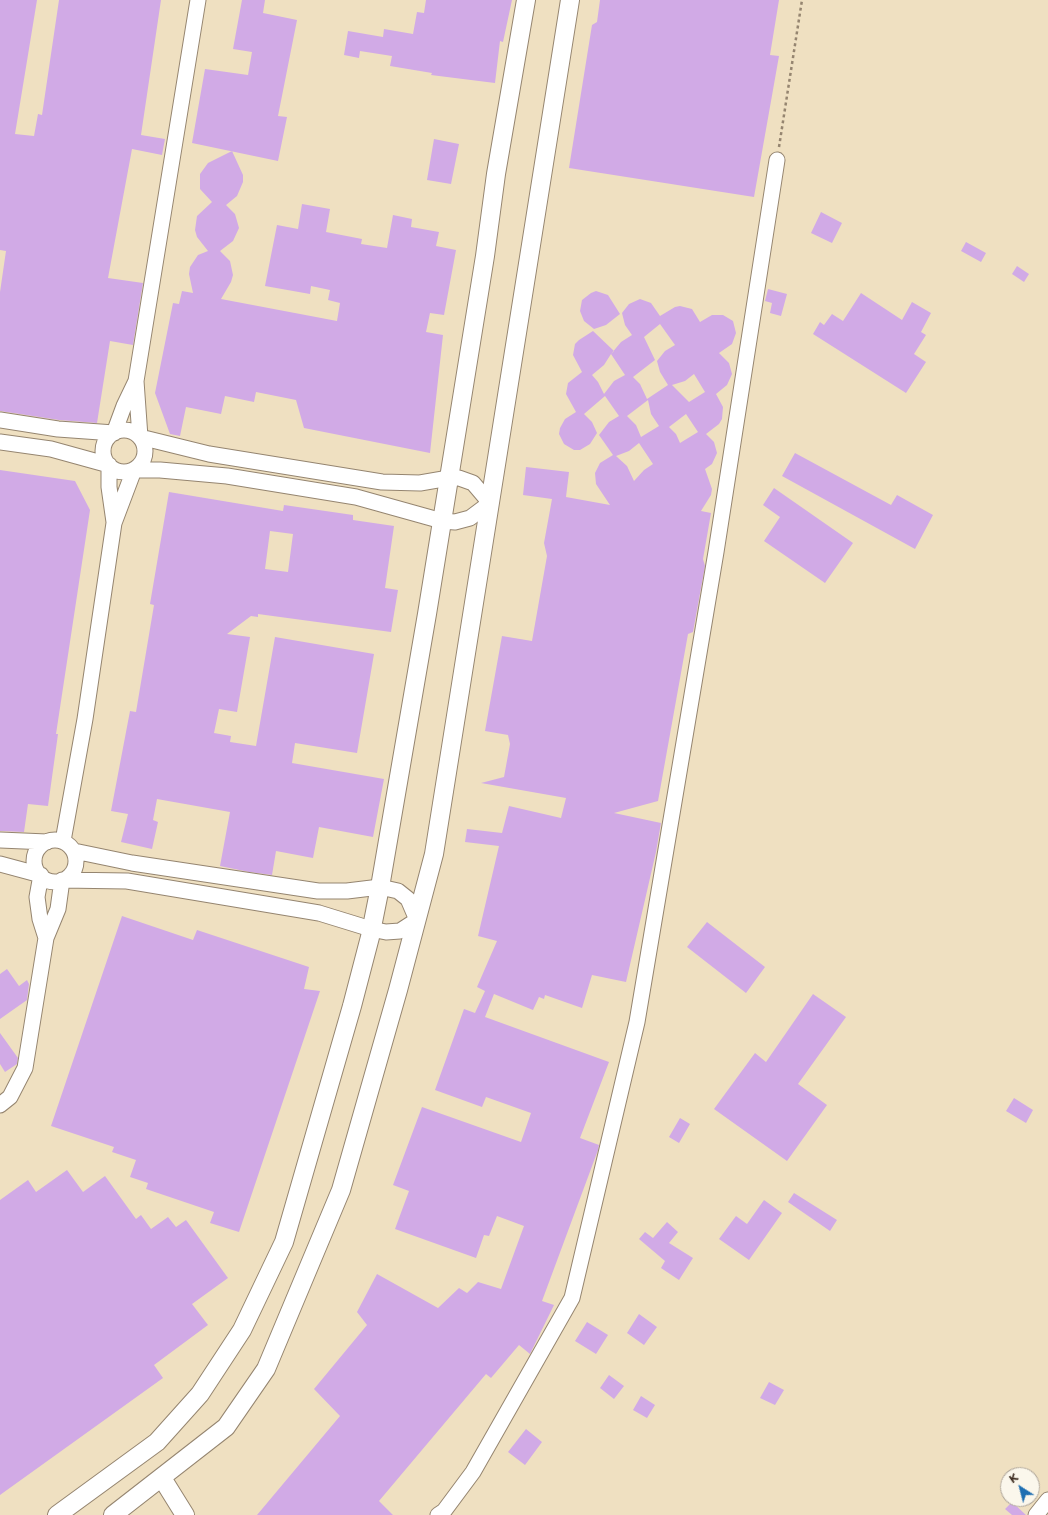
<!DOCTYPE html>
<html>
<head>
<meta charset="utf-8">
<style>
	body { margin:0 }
	#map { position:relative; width:1048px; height:1515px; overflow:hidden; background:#efe0c1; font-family:"Playpen Sans",sans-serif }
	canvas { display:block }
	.north { position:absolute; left:1000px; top:1467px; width:40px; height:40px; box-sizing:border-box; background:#fbf7ec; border:1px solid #aea59a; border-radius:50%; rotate:324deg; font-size:11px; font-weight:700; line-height:16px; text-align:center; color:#3b2a1e }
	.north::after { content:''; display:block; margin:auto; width:14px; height:18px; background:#1f6fb2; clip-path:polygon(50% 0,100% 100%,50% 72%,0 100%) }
</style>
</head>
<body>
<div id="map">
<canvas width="1048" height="1515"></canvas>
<div class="north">K</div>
</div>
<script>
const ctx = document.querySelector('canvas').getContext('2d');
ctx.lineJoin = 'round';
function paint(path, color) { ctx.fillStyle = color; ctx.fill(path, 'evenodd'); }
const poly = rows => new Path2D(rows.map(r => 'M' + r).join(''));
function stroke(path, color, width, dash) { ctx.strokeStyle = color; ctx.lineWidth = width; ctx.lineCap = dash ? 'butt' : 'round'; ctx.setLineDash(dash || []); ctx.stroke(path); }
paint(poly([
	[0,0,37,0,15,134,34,136,38,114,42,115,59,0,161,0,141,135,165,139,162,155,132,149,108,278,143,283,133,345,110,341,97,423,59,420,0,411,0,292,6,251,0,250],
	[242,0,265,0,263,13,297,20,278,116,287,117,278,161,192,143,205,69,248,75,252,52,233,49],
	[426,0,512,0,503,42,500,41,495,83,431,75,432,73,390,66,392,56,360,51,359,58,344,55,348,31,383,37,384,29,413,34,417,12,424,13],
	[600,0,779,0,770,55,779,56,754,197,569,168,592,25,597,22],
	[434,139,459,144,451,184,427,180],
	[232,151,243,175,243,182,237,196,226,205,235,214,239,228,233,241,220,251,230,261,233,275,231,282,221,299,337,321,340,303,328,300,330,290,311,286,310,294,265,286,277,225,298,229,302,204,330,209,326,232,362,239,361,244,387,248,393,215,412,219,411,227,439,232,436,246,456,250,444,315,430,313,426,332,443,335,430,453,304,428,296,400,256,392,254,402,225,396,221,414,186,407,180,436,170,434,155,393,173,303,179,304,182,291,193,293,189,274,190,267,198,255,208,251,197,237,195,230,197,216,212,202,200,189,200,174,208,163],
	[821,212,842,223,832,243,811,233],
	[966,242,986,253,981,262,961,251],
	[1017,266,1029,274,1024,282,1012,274],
	[768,289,787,294,781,316,770,313,772,303,765,301],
	[596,291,608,295,620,314,606,325,594,329,584,321,580,311,582,300,591,293],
	[861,293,902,320,912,302,931,313,921,332,926,335,914,354,926,362,906,393,813,334,820,322,824,325,832,314,843,321],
	[640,299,651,303,660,316,675,307,680,306,692,309,700,322,712,315,723,315,733,321,736,333,732,344,719,353,729,363,732,374,727,385,716,394,723,407,722,419,719,424,706,434,714,442,717,453,712,464,705,469,712,489,711,495,701,511,711,513,703,559,705,566,693,632,688,634,658,801,614,813,661,823,656,852,626,982,592,975,582,1008,545,995,544,999,539,997,533,1010,494,994,485,1017,609,1062,580,1138,599,1145,598,1150,542,1301,554,1305,530,1354,519,1345,491,1378,486,1374,379,1501,393,1515,257,1515,340,1416,314,1389,367,1325,357,1312,377,1274,438,1308,459,1288,467,1293,478,1282,501,1289,524,1226,497,1216,489,1236,484,1235,476,1258,395,1229,409,1191,393,1185,422,1107,521,1142,531,1113,486,1097,482,1107,435,1090,464,1009,475,1013,485,991,477,987,497,941,478,936,499,846,465,842,467,829,502,833,509,806,561,818,566,798,481,783,504,777,510,744,508,735,485,731,502,636,532,641,547,556,544,543,552,499,523,495,526,467,569,472,566,497,610,505,596,484,595,473,600,463,613,455,599,435,609,422,619,416,605,396,584,414,592,422,597,433,590,444,580,450,574,450,564,444,559,434,560,428,565,419,576,412,566,394,568,383,582,372,573,355,575,344,579,340,593,331,614,351,611,354,621,342,632,335,625,325,622,313,629,304],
	[660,324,675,345,665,351,657,361,660,372,668,385,647,399,640,384,633,377,655,360,644,337],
	[611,354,625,375,614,381,604,394,598,382,592,375,604,365],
	[694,374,705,392,689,402,672,385,685,381],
	[648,400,651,414,659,426,641,437,636,425,627,416],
	[686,414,698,432,680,443,676,434,669,427],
	[639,443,653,464,644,470,634,481,627,466,616,456,629,451],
	[795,453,891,505,897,495,933,515,915,549,782,476],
	[0,470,75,481,90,510,56,734,58,734,48,806,28,804,24,832,0,831],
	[774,488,853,543,825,583,764,541,780,517,763,505],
	[169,492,283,511,284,505,353,515,353,520,394,526,385,588,398,590,391,632,258,614,258,617,251,616,227,634,250,637,237,712,219,709,214,733,231,736,230,742,256,746,275,637,374,654,357,753,295,743,292,763,384,779,373,837,319,827,313,858,276,851,272,875,249,872,220,866,230,812,157,799,153,820,158,822,152,849,121,842,128,814,111,811,130,711,136,712,154,605,150,604],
	[270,531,293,534,288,572,265,569],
	[122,916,193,940,197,930,309,967,304,989,320,991,239,1232,210,1223,214,1212,146,1189,148,1183,130,1177,136,1160,112,1152,114,1147,51,1126],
	[707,922,765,967,746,993,687,947],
	[7,969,19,986,27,980,29,984,27,1000,0,1019,0,974],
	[813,994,846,1017,798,1084,827,1105,787,1161,714,1109,755,1053,766,1062],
	[0,1033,18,1058,17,1064,5,1072,0,1064],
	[1014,1098,1033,1110,1026,1123,1006,1111],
	[680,1118,690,1124,679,1143,669,1137],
	[67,1170,83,1192,105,1176,136,1219,141,1215,151,1229,168,1217,176,1227,186,1220,228,1278,192,1304,208,1325,154,1365,163,1378,0,1495,0,1200,28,1180,36,1192],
	[794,1193,837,1220,830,1231,788,1202],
	[764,1200,782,1213,749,1260,719,1239,736,1216,747,1224],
	[667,1222,678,1232,669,1243,693,1258,679,1280,661,1268,665,1261,639,1239,645,1232,653,1238],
	[639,1314,657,1327,644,1345,627,1333],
	[587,1322,608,1335,596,1354,575,1341],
	[609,1375,624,1386,614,1399,600,1388],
	[769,1382,784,1390,775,1405,760,1398],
	[641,1396,655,1405,647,1418,633,1410],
	[526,1429,542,1442,525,1465,508,1452],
	[1012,1502,1026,1515,1012,1515,1005,1509]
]), '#d1aae6');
const minor = poly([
	[0,420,58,429,114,433,124,406,136,381],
	'103 451a21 21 0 1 1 42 0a21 21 0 1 1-42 0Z',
	[0,442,51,449,109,465,109,487,114,522],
	[0,840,47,842],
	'34 861a21 21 0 1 1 42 0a21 21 0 1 1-42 0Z',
	[63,841,85,719,114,523,134,470,160,470,227,476,356,497,442,521,455,522,470,518,490,503,473,483,459,478,449,478,420,483,382,482,209,454,140,437,136,381,198,0],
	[0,864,41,875,37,897,40,919,46,938],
	[0,1105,10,1097,25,1068,46,938,58,909,62,880,127,881,319,913,371,929,386,932,400,931,417,920,408,899,398,891,380,887,347,891,318,891,132,863,74,851],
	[438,1515,444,1511,473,1472,572,1298,637,1022,716,552,777,160],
	[1036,1515,1048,1500]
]);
const tertiary = poly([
	[162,1478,185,1515],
	[57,1515,157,1442,200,1394,242,1330,284,1242,352,1006,370,937,380,887,427,614,485,256,496,174,526,0],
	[113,1515,226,1427,266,1369,341,1190,398,990,434,854,570,0]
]);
stroke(minor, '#958570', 17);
stroke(tertiary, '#958570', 20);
stroke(poly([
	[779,147,802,0]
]), '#958570', 2.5, [3, 3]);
stroke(minor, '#fff', 15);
stroke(tertiary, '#fff', 18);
</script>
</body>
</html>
